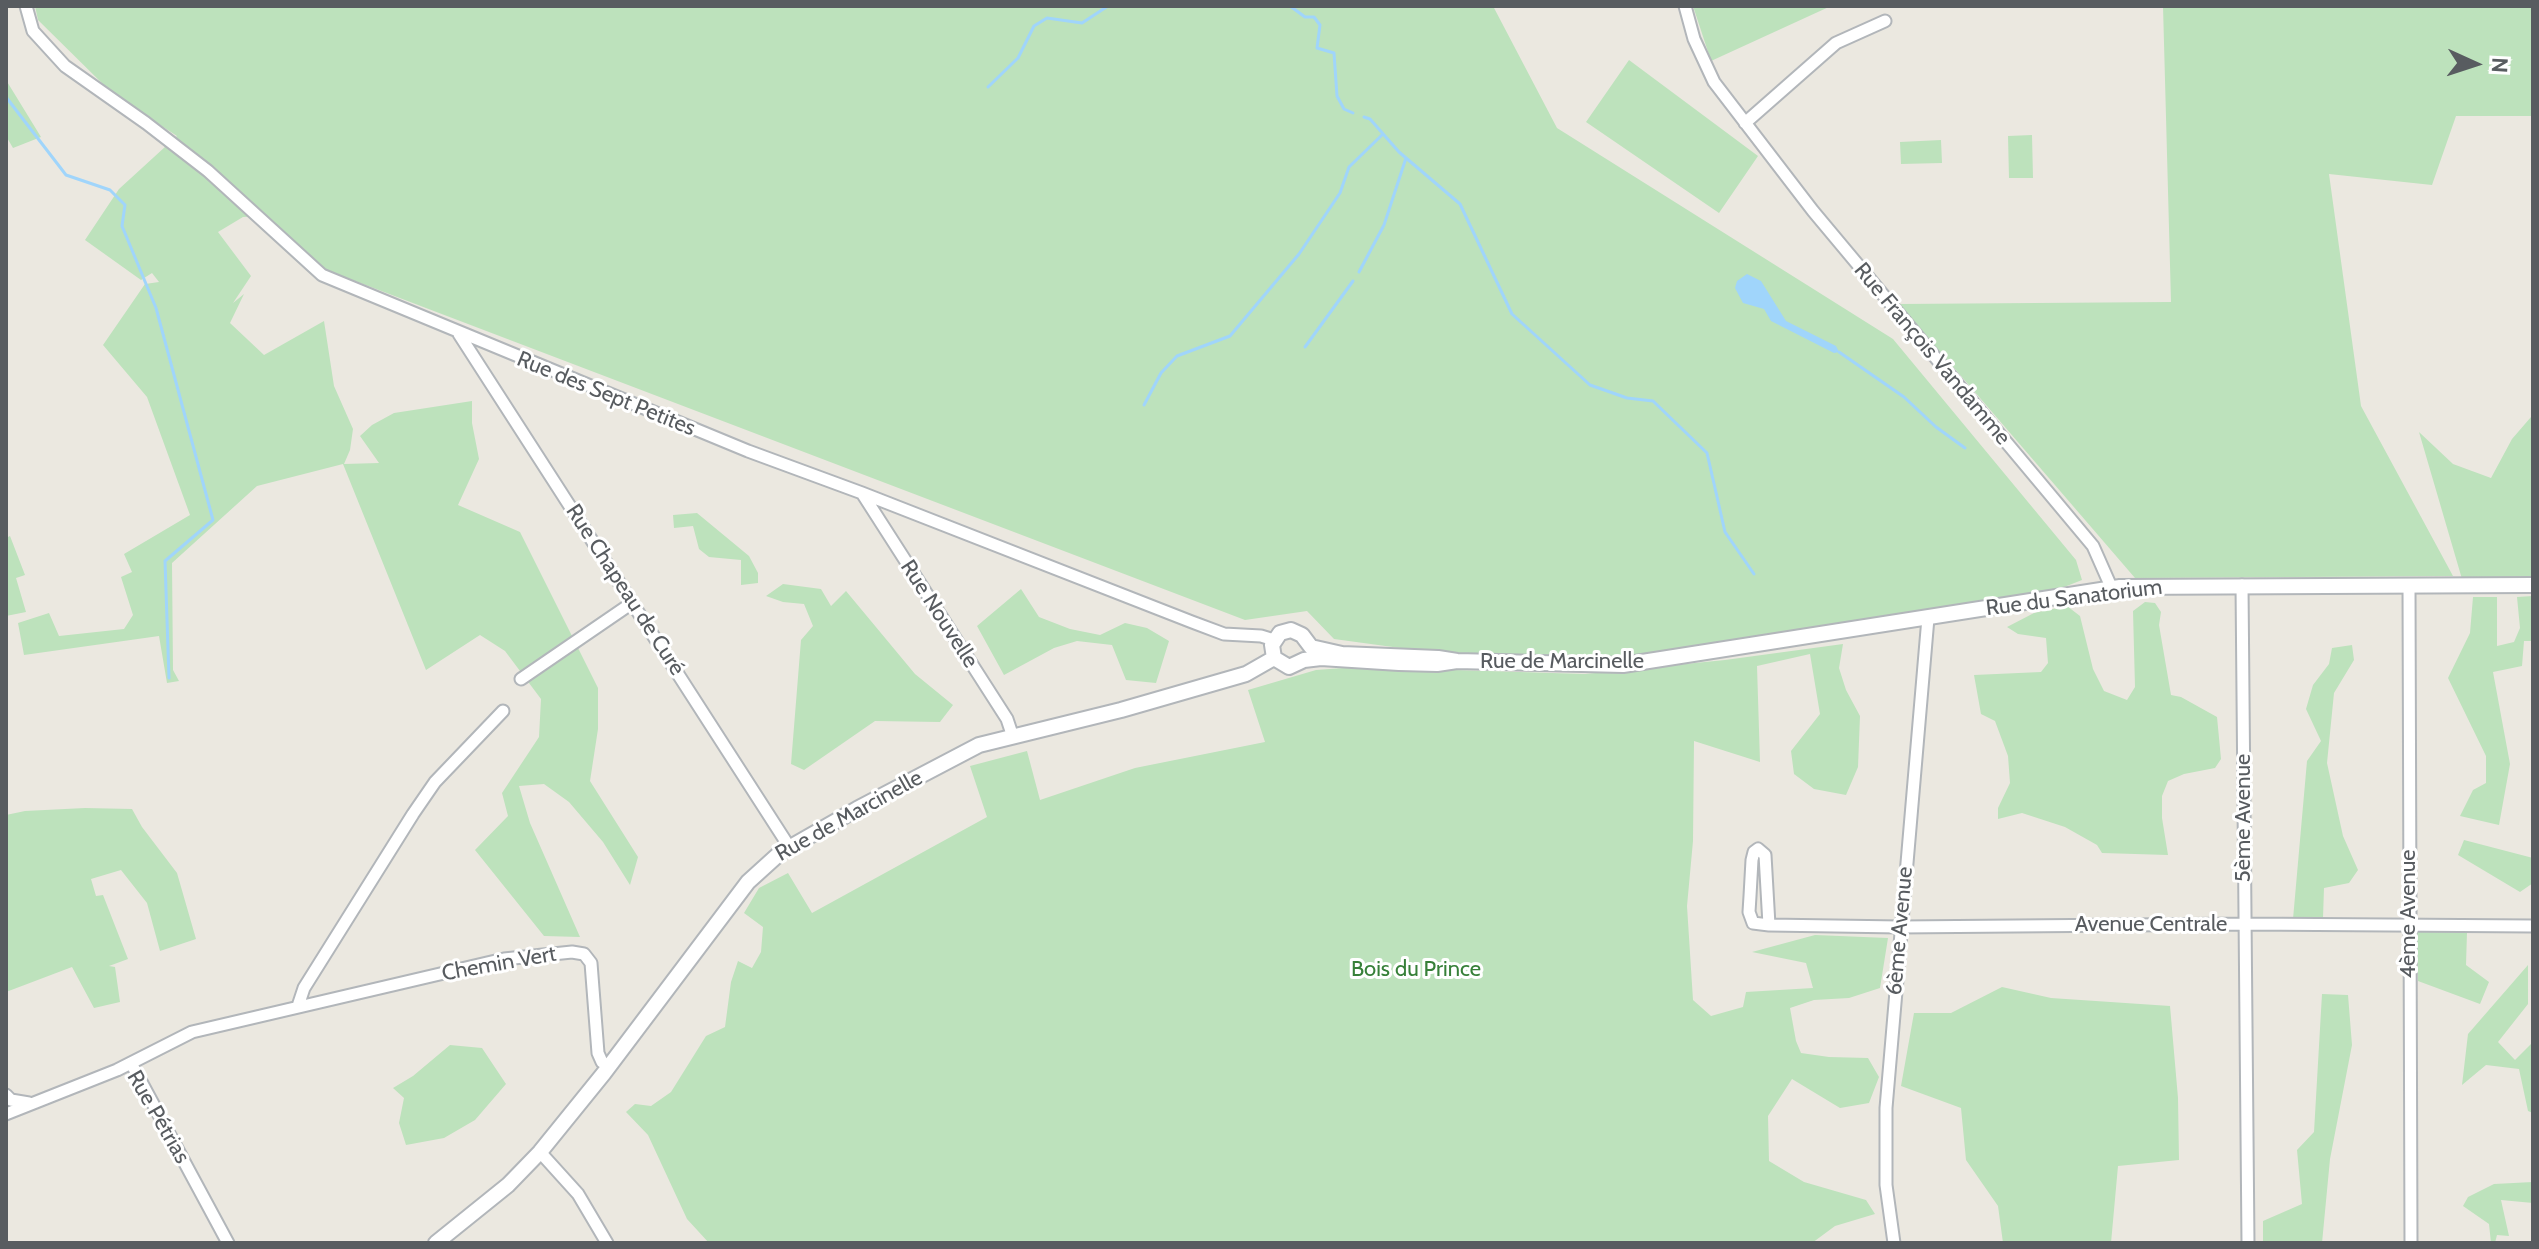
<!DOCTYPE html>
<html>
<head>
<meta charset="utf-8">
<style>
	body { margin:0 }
	#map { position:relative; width:2539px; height:1249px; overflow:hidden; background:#ebe8e0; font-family:Cabin,sans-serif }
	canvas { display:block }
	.frame { position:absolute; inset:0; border:8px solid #585c60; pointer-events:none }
	.north { position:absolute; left:2435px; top:24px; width:80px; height:80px; -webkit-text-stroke:6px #fff; paint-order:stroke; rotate:93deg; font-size:22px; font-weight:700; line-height:32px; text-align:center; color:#585c60 }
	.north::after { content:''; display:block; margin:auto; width:28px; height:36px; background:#585c60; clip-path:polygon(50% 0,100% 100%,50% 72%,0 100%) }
</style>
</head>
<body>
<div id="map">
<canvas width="2539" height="1249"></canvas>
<div class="frame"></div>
<div class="north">N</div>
</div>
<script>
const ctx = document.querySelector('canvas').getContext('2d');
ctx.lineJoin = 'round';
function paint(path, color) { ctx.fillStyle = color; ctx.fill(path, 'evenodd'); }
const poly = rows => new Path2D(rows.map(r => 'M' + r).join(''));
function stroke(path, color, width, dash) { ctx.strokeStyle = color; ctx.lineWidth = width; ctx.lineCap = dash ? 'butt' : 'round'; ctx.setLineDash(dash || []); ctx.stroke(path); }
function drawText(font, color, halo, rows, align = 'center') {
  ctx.font = font + ' Cabin,sans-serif'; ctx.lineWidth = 6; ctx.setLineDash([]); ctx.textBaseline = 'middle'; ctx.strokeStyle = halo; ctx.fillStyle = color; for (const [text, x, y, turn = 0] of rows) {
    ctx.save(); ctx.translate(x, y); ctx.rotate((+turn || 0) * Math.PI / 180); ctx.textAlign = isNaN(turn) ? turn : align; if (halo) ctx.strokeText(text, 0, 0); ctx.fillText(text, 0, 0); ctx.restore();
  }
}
paint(poly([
	[35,6,1493,6,1557,128,1893,339,2076,560,2082,580,2049,593,1638,659,1459,656,1334,639,1307,611,1245,620,321,268,263,216,243,217,218,232,251,276,233,303,244,294,230,323,264,355,324,321,334,386,353,429,350,450,344,464,379,463,360,436,372,425,394,413,472,401,472,423,479,459,458,505,520,532,598,688,598,729,590,781,638,857,630,885,603,842,569,802,544,784,519,786,530,823,580,937,544,936,475,850,508,816,502,793,539,737,541,699,505,651,480,635,426,670,343,464,257,486,172,563,173,670,179,681,167,683,159,636,24,655,18,623,49,613,59,636,124,629,133,615,121,577,132,572,124,554,190,515,147,397,103,345,145,284,159,282,152,273,141,280,85,240,119,189,177,136,114,95,38,20],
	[1693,6,1831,6,1711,61],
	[2163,6,2533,6,2533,116,2456,116,2432,185,2329,174,2361,406,2453,576,2135,578,1899,304,2171,302],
	[1629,60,1758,156,1719,213,1586,122],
	[6,80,41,137,13,148,6,136],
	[2032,135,2033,178,2009,178,2008,136],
	[1941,140,1942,163,1901,164,1900,142],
	[2531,417,2533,578,2462,579,2419,432,2453,464,2491,478,2512,439],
	[697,513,749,556,758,573,758,583,741,585,741,560,709,557,699,549,693,526,674,528,673,515],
	[10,536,25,575,16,578,26,612,6,616,6,538],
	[783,584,821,589,831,606,846,591,915,674,953,705,940,722,875,721,804,770,791,764,801,640,813,626,804,604,783,602,766,596],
	[1021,589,1039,617,1070,629,1100,635,1125,623,1147,628,1169,641,1156,683,1126,680,1112,645,1077,641,1054,648,1004,675,977,626],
	[2533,596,2533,641,2524,641,2522,666,2493,672,2510,764,2499,825,2460,816,2473,790,2486,783,2486,756,2448,678,2470,633,2473,597,2497,597,2497,646,2514,642,2520,628,2517,597],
	[2145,602,2155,603,2161,612,2159,625,2171,695,2181,697,2217,717,2221,759,2215,768,2184,774,2168,781,2162,796,2162,818,2168,855,2102,853,2097,845,2065,827,2022,813,1998,819,1998,808,2010,783,2008,756,1995,721,1981,714,1974,675,2041,672,2048,663,2046,638,2018,634,2007,627,2034,613,2067,606,2080,616,2093,669,2104,691,2127,700,2135,687,2133,611],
	[1843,644,1839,668,1846,690,1860,716,1858,767,1846,795,1814,789,1794,774,1791,751,1820,714,1810,654,1757,666,1760,762,1694,741,1693,841,1687,906,1693,1000,1711,1016,1743,1007,1746,992,1813,988,1806,963,1752,952,1815,935,1888,938,1880,988,1849,998,1814,1000,1790,1008,1796,1041,1801,1053,1829,1057,1868,1058,1879,1077,1869,1103,1840,1108,1792,1079,1768,1116,1769,1161,1804,1182,1866,1200,1875,1214,1835,1226,1812,1243,709,1243,687,1219,648,1135,626,1112,635,1104,651,1106,671,1092,706,1036,725,1027,731,982,738,961,752,968,761,952,763,927,744,913,759,888,788,873,812,913,987,817,970,766,1027,751,1040,800,1135,768,1265,742,1248,690,1316,670,1357,667,1585,674,1725,660],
	[2352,645,2354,660,2334,693,2327,763,2343,836,2358,870,2349,883,2324,888,2323,918,2293,919,2307,761,2321,741,2306,709,2313,685,2329,664,2332,648],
	[85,808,132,809,142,827,177,873,196,939,160,951,147,903,121,870,91,879,96,896,103,895,128,959,109,966,115,967,120,1002,94,1008,72,967,6,992,6,815,25,811],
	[2464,840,2533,858,2533,883,2520,892,2458,855],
	[2416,932,2467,932,2466,965,2489,982,2480,1004,2418,981],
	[2528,965,2528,1004,2498,1042,2515,1060,2533,1042,2533,1113,2528,1111,2519,1069,2486,1065,2462,1085,2468,1034],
	[2002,987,2051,998,2170,1006,2178,1098,2179,1160,2118,1166,2111,1243,2003,1243,1998,1206,1966,1160,1961,1108,1901,1086,1914,1013,1951,1013],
	[2322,994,2348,995,2352,1045,2330,1159,2322,1243,2263,1241,2263,1221,2302,1204,2297,1150,2314,1132],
	[450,1045,482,1048,506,1084,475,1120,444,1138,406,1145,399,1123,404,1098,393,1088,413,1076],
	[2533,1182,2533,1203,2501,1200,2509,1236,2497,1235,2495,1243,2491,1243,2489,1224,2463,1206,2468,1197,2494,1184]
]), '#bde2bc');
paint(poly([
	[1747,274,1761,281,1786,321,1836,346,1839,352,1834,353,1771,321,1764,309,1743,303,1735,288,1737,281]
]), '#a0d5fb');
stroke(poly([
	[1290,6,1305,17,1314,17,1320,25,1317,48,1334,53,1337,96,1344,109,1353,113],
	[988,87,1018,58,1034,26,1047,18,1082,23,1108,6],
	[6,97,66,175,110,190,125,205,122,226,156,308,213,520,165,561,169,678],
	[1364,117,1370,119,1399,152,1460,204,1512,314,1590,385,1627,398,1653,401,1707,453,1725,532,1754,574],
	[1359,272,1384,225,1406,158],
	[1305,347,1353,281],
	[1839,352,1904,397,1936,427,1965,448],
	[1144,405,1161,373,1177,356,1230,336,1299,254,1340,193,1349,167,1383,134]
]), '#a0d5fb', 3);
const minor = poly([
	[26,6,33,31,65,66,146,123,208,171,322,275,748,451,862,493,1192,622,1224,634,1261,636,1274,640],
	[1685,6,1694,39,1714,82,1813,211,2093,546,2112,589],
	[1745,123,1836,43,1885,21],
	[459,334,790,848],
	[862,493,1007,719,1013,737],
	[2242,585,2248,1243],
	[2409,585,2411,1243],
	[521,679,632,603],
	[1769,925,1765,855,1758,849,1754,852,1752,860,1750,896,1749,912,1753,923,1769,925,1900,927,2245,924,2533,926],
	[298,1006,304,988,413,814,435,782,503,711],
	[131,1063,228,1243],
	[6,1095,11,1100,29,1103],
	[6,1114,117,1070,192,1032,504,959,572,952,584,954,591,963,598,1053,602,1062,609,1066],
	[540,1152,578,1194,607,1243],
	[1894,1243,1886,1185,1886,1108,1928,618]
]);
const tertiary = poly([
	[1457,661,1437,664,1399,663,1321,658,1304,660,1289,667,1274,658,1272,645,1280,633,1291,630,1302,635,1311,647,1342,654,1438,658,1457,661,1623,665,2120,587,2533,585],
	[436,1243,508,1185,540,1152,604,1073,748,882,780,853,857,809,979,745,1121,710,1246,674,1274,658]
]);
stroke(minor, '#b2b6ba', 15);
stroke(tertiary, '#b2b6ba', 18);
stroke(minor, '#fff', 11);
stroke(tertiary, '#fff', 14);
drawText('22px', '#585c60', '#fff', [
	["Rue François Vandamme",1932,354,50],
	["Rue des Sept Petites",606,394,22],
	["Rue Chapeau de Curé",625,590,57],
	["Rue du Sanatorium",2074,598,-7],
	["Rue Nouvelle",939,614,57],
	["Rue de Marcinelle",1562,662],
	["Rue de Marcinelle",849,816,-29],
	["5ème Avenue",2244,818,-90],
	["4ème Avenue",2409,914,-90],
	["Avenue Centrale",2151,925],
	["6ème Avenue",1900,931,-85],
	["Chemin Vert",499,964,-10],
	["Rue Pétrias",158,1117,60]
]);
drawText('22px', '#378039', '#fff', [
	["Bois du Prince",1416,970]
]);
</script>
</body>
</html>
